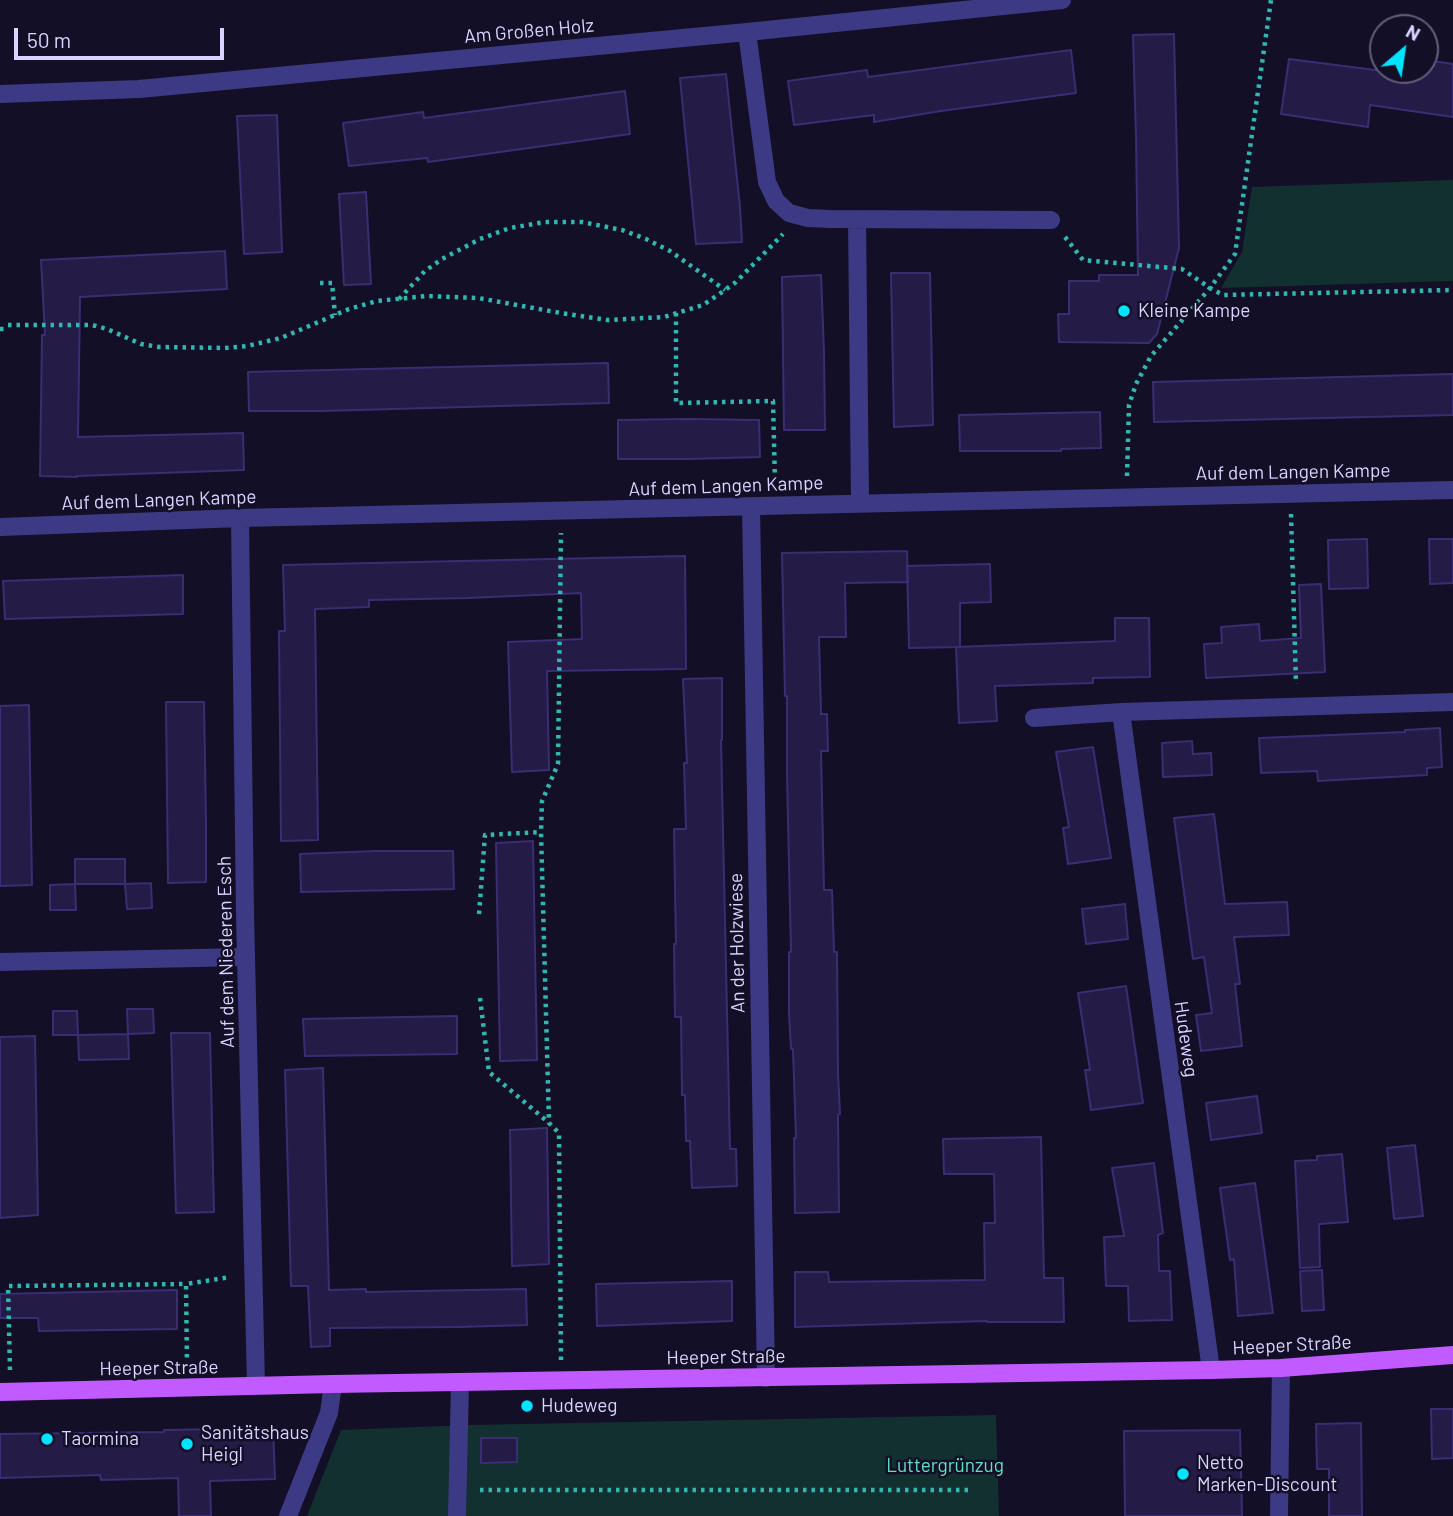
<!DOCTYPE html>
<html>
<head>
<meta charset="utf-8">
<style>
	body { margin:0 }
	#map { position:relative; width:1453px; height:1516px; overflow:hidden; background:#130f26; font-family:Barlow,sans-serif }
	canvas { display:block }
	.north { position:absolute; left:1369px; top:14px; width:70px; height:70px; box-sizing:border-box; background:#130f26; border:2px solid #625e7d; border-radius:50%; rotate:29deg; font-size:19px; font-weight:700; line-height:28px; text-align:center; color:#d9d4ff }
	.north::after { content:''; display:block; margin:auto; width:24px; height:32px; background:#00e5ff; clip-path:polygon(50% 0,100% 100%,50% 72%,0 100%) }
	.scale { position:absolute; left:14px; top:28px; width:210px; height:32px; box-sizing:border-box; border:4px solid #d9d4ff; border-top:0; padding-left:9px; font-size:21px; line-height:24px; white-space:nowrap; color:#d9d4ff; -webkit-text-stroke:5px #130f26; paint-order:stroke }
</style>
</head>
<body>
<div id="map">
<canvas width="1453" height="1516"></canvas>
<div class="north">N</div>
<div class="scale">50 m</div>
</div>
<script>
const ctx = document.querySelector('canvas').getContext('2d');
ctx.lineJoin = 'round';
function paint(path, color) { ctx.fillStyle = color; ctx.fill(path, 'evenodd'); }
const poly = rows => new Path2D(rows.map(r => 'M' + r).join(''));
function stroke(path, color, width, dash) { ctx.strokeStyle = color; ctx.lineWidth = width; ctx.lineCap = dash ? 'butt' : 'round'; ctx.setLineDash(dash || []); ctx.stroke(path); }
function drawText(font, color, halo, rows, align = 'center') {
  ctx.font = font + ' Barlow,sans-serif'; ctx.lineWidth = 5; ctx.setLineDash([]); ctx.textBaseline = 'middle'; ctx.strokeStyle = halo; ctx.fillStyle = color; for (const [text, x, y, turn = 0] of rows) {
    ctx.save(); ctx.translate(x, y); ctx.rotate((+turn || 0) * Math.PI / 180); ctx.textAlign = isNaN(turn) ? turn : align; if (halo) ctx.strokeText(text, 0, 0); ctx.fillText(text, 0, 0); ctx.restore();
  }
}
paint(poly([
	[1453,180,1453,281,1221,288,1242,252,1252,187],
	[996,1415,999,1516,307,1516,341,1430,469,1425]
]), '#12302f');
const building = poly([
	[1174,34,1179,248,1157,334,1149,343,1059,342,1058,314,1069,314,1069,281,1099,281,1099,275,1138,275,1136,137,1133,35,1174,34],
	[1071,50,1076,93,941,111,874,122,874,115,794,125,788,81,867,70,868,77,1071,50],
	[1289,59,1375,70,1425,70,1425,60,1453,64,1453,117,1370,105,1368,127,1281,114,1289,59],
	[726,74,740,207,742,242,696,244,680,78,726,74],
	[625,91,630,134,428,162,427,158,349,166,343,123,423,112,424,118,625,91],
	[277,115,282,252,244,254,237,116,277,115],
	[366,192,371,284,344,285,339,194,366,192],
	[225,251,227,289,80,297,78,437,243,433,244,470,77,476,77,477,40,476,42,335,45,335,41,260,225,251],
	[891,273,930,273,933,425,894,427,891,273],
	[821,275,824,352,825,430,784,430,782,277,821,275],
	[608,363,609,403,321,411,249,411,248,372,608,363],
	[1453,374,1453,415,1154,422,1153,382,1453,374],
	[1100,412,1101,448,1061,449,1061,451,960,451,959,415,1100,412],
	[689,419,759,420,760,457,689,459,618,459,618,420,689,419],
	[1367,539,1368,588,1329,589,1328,540,1367,539],
	[1429,539,1453,539,1453,583,1430,584,1429,539],
	[907,551,908,582,845,583,846,637,819,637,821,714,827,714,828,751,821,751,824,890,832,890,834,952,837,952,838,1073,840,1114,838,1114,839,1212,795,1213,794,1138,796,1138,793,1049,791,1049,789,1014,789,952,791,952,787,774,787,696,785,696,782,553,907,551],
	[685,556,686,669,547,671,549,770,512,772,508,642,582,639,581,593,468,598,369,600,369,607,315,609,318,840,281,841,279,631,285,631,283,565,685,556],
	[990,564,991,602,960,603,960,647,909,648,907,566,990,564],
	[183,575,183,614,5,619,3,581,183,575],
	[1321,584,1325,672,1206,678,1204,644,1222,643,1221,627,1259,624,1260,641,1301,638,1299,585,1321,584],
	[1115,618,1149,618,1150,677,1093,678,1093,683,995,686,997,721,959,723,956,647,1115,641,1115,618],
	[722,678,722,740,721,740,730,1149,736,1149,737,1186,692,1188,690,1141,686,1141,685,1095,682,1095,681,1017,675,1017,674,944,676,944,674,829,686,829,684,763,687,763,683,679,722,678],
	[166,702,204,702,206,822,206,882,168,883,166,702],
	[29,705,32,885,0,886,0,706,29,705],
	[1440,728,1442,767,1427,768,1427,775,1318,781,1317,771,1261,773,1259,738,1405,732,1405,730,1440,728],
	[1192,741,1193,754,1211,753,1212,775,1163,777,1162,743,1192,741],
	[1093,747,1111,858,1068,864,1063,828,1069,827,1056,752,1093,747],
	[1214,814,1225,904,1287,902,1289,935,1234,937,1240,984,1235,984,1242,1046,1201,1051,1196,1015,1212,1013,1204,957,1193,959,1174,818,1214,814],
	[533,841,537,1060,500,1061,496,843,533,841],
	[376,851,453,851,454,889,301,892,300,854,376,851],
	[75,859,125,859,125,884,75,884,75,859],
	[151,883,152,908,127,909,125,884,151,883],
	[75,884,76,910,50,910,50,885,75,884],
	[1125,904,1128,939,1086,944,1082,909,1125,904],
	[1126,986,1143,1103,1091,1110,1085,1070,1090,1070,1078,993,1126,986],
	[127,1009,153,1009,154,1033,128,1034,127,1009],
	[53,1011,77,1011,78,1035,53,1035,53,1011],
	[457,1016,457,1054,305,1056,303,1019,457,1016],
	[171,1033,210,1033,214,1212,176,1213,171,1033],
	[128,1034,129,1059,79,1060,78,1035,128,1034],
	[35,1036,38,1215,0,1218,0,1037,35,1036],
	[323,1068,329,1290,366,1289,366,1292,526,1289,527,1325,459,1327,330,1328,330,1346,311,1347,308,1286,291,1286,285,1070,323,1068],
	[1257,1096,1262,1133,1211,1140,1206,1103,1257,1096],
	[547,1128,549,1264,512,1266,510,1130,547,1128],
	[1041,1137,1044,1278,1063,1278,1064,1322,987,1322,987,1321,795,1327,795,1272,828,1272,829,1282,985,1280,984,1223,995,1223,994,1174,944,1174,943,1139,1041,1137],
	[1415,1145,1423,1216,1394,1219,1387,1148,1415,1145],
	[1342,1154,1348,1222,1319,1224,1320,1267,1300,1268,1295,1161,1317,1160,1317,1156,1342,1154],
	[1154,1163,1163,1233,1158,1235,1159,1271,1170,1271,1172,1320,1129,1321,1128,1286,1106,1286,1104,1237,1124,1236,1112,1168,1154,1163],
	[1255,1183,1273,1313,1238,1316,1234,1259,1230,1260,1220,1188,1255,1183],
	[1322,1270,1324,1310,1302,1311,1300,1271,1322,1270],
	[732,1281,732,1321,597,1326,596,1284,732,1281],
	[177,1290,177,1329,39,1331,38,1318,0,1318,0,1294,177,1290],
	[1431,1409,1453,1409,1453,1458,1432,1459,1431,1409],
	[1361,1423,1362,1516,1329,1516,1329,1469,1317,1469,1316,1424,1361,1423],
	[273,1428,275,1479,210,1481,211,1516,179,1516,178,1478,101,1480,100,1475,0,1478,0,1434,164,1432,164,1430,273,1428],
	[1240,1430,1242,1516,1125,1516,1124,1431,1240,1430],
	[481,1438,517,1438,517,1462,481,1463,481,1438]
]);
paint(building, '#241b47');
stroke(building, '#3b2d73', 2);
stroke(poly([
	[1065,237,1083,260,1182,269,1210,288,1223,295,1453,290],
	[320,283,332,283,335,315],
	[399,299,425,271,442,259,480,239,510,228,545,222,582,222,622,230,646,239,670,251,725,290],
	[676,313,676,403,773,401,775,483],
	[8,325,92,325,107,329,141,344,159,347,225,348,247,346,281,338,349,309,377,301,426,296,478,298,561,313,608,320,664,317,703,305,725,290,736,282,783,234],
	[0,329,8,329],
	[1127,476,1129,405,1136,384,1151,356,1210,288,1235,254,1271,0],
	[1291,514,1296,684],
	[479,914,485,835,541,832],
	[480,998,489,1072,549,1123],
	[561,1360,559,1133,549,1123,541,832,542,801,558,764,561,533],
	[187,1366,186,1284,231,1277],
	[10,1370,8,1286,186,1284],
	[480,1490,971,1490]
]), '#2fb8b0', 4.5, [3.5, 5]);
stroke(poly([
	[747,32,767,182,776,201,789,213,808,218,829,219,1051,220],
	[0,94,139,89,747,32,1062,0],
	[857,219,860,503],
	[751,507,766,1378],
	[240,518,245,913,256,1386],
	[0,527,240,518,1453,490],
	[1121,712,1211,1370],
	[1034,718,1121,712,1453,702],
	[0,962,246,957],
	[288,1516,329,1413,333,1384],
	[457,1516,460,1382],
	[1279,1516,1281,1368]
]), '#3d3a85', 18);
stroke(poly([
	[0,1392,333,1384,1211,1370,1281,1368,1453,1355]
]), '#c25bff', 18);
for (const [x, y, r, color] of [
	[1124,311,7,"#00e5ff"],
	[527,1406,7,"#00e5ff"],
	[47,1439,7,"#00e5ff"],
	[187,1444,7,"#00e5ff"],
	[1183,1474,7,"#00e5ff"]
]) { const dot = new Path2D(); dot.arc(x, y, r, 0, 2 * Math.PI); ctx.fillStyle = color; ctx.fill(dot); stroke(dot, '#130f26', 2.5); }
drawText('19px', '#d9d4ff', '#130f26', [
	["Am Großen Holz",529,31,-5],
	["Auf dem Langen Kampe",1293,472,-1],
	["Auf dem Langen Kampe",726,486,-2],
	["Auf dem Langen Kampe",159,500,-2],
	["An der Holzwiese",737,943,-91],
	["Auf dem Niederen Esch",226,952,-91],
	["Hudeweg",1186,1039,82],
	["Heeper Straße",1292,1345,-3],
	["Heeper Straße",726,1357,-1],
	["Heeper Straße",159,1368,-1]
]);
drawText('19px', '#d9d4ff', '#130f26', [
	["Kleine Kampe",1138,311],
	["Hudeweg",541,1406],
	["Sanitätshaus",201,1433],
	["Heigl",201,1455],
	["Taormina",61,1439],
	["Netto",1197,1463],
	["Marken-Discount",1197,1485]
], 'left');
drawText('19px', '#5fe0c0', '#130f26', [
	["Luttergrünzug",945,1466]
]);
</script>
</body>
</html>
